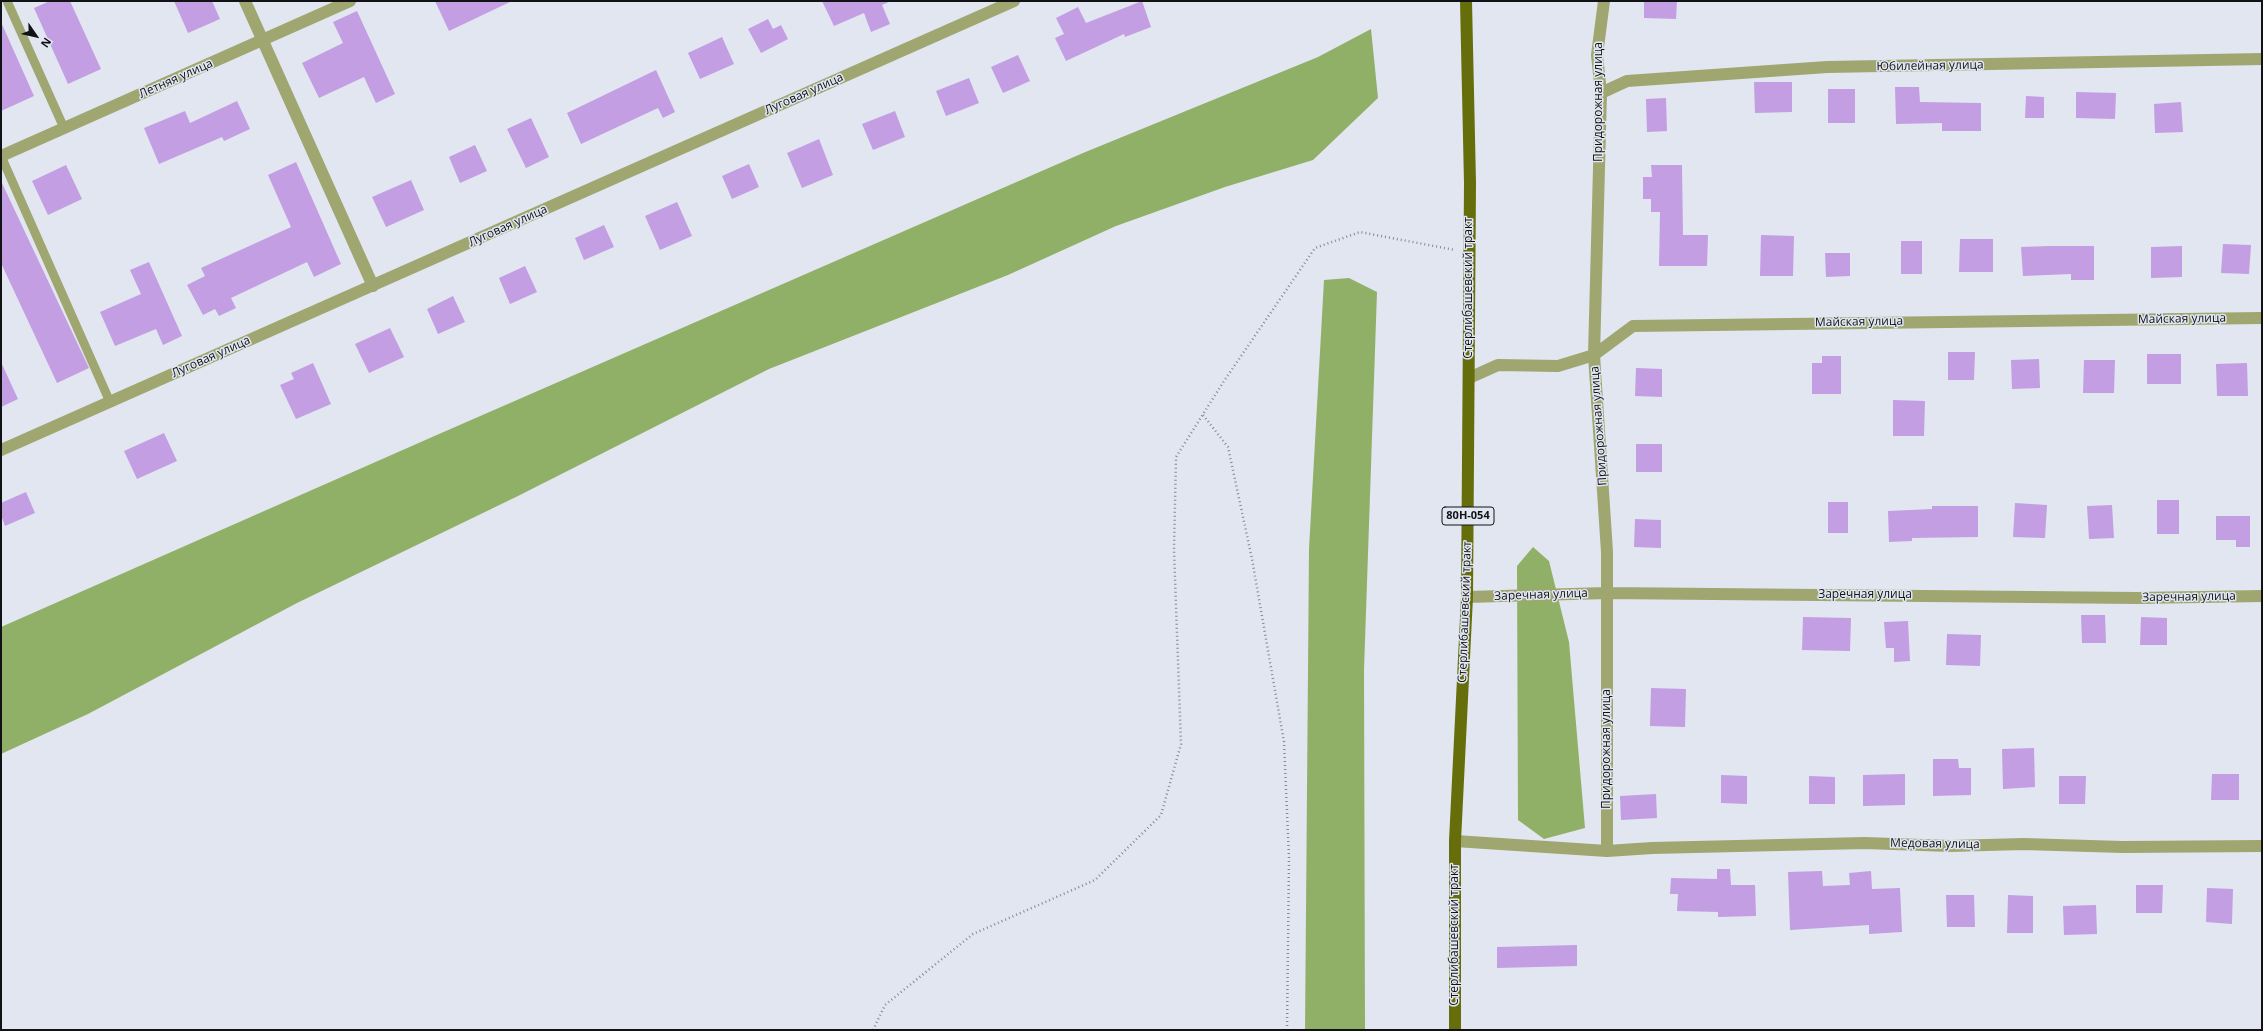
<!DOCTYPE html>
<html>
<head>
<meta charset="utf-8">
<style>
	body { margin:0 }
	#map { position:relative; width:2263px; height:1031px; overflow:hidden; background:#e1e6f1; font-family:"Open Sans",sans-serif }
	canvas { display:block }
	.frame { position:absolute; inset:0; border:2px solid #111216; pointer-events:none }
	.north { position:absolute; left:16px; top:16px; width:40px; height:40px; -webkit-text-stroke:3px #e1e6f1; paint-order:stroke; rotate:124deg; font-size:11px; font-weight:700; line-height:16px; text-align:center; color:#111216 }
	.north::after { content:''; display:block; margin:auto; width:14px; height:18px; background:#111216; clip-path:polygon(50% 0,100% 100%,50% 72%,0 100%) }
</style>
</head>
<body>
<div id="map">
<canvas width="2263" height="1031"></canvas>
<div class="frame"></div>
<div class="north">N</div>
</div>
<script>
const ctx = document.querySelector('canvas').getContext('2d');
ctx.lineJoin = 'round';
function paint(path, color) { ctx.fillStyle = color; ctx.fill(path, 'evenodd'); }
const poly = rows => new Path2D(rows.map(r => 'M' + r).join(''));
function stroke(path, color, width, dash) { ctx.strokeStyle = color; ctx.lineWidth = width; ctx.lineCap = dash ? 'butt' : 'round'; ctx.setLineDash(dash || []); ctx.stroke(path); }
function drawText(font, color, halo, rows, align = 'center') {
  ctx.font = font + ' "Open Sans",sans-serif'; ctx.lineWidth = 3; ctx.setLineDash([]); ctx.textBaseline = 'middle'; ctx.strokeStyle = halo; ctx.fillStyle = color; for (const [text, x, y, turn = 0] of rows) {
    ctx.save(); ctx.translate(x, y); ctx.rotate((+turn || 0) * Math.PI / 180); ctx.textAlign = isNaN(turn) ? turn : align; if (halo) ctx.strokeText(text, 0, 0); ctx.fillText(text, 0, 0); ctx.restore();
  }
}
paint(poly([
	[1371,29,1378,98,1313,160,1225,187,1116,226,1008,275,769,369,518,496,297,603,88,714,1,754,1,627,439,434,1083,153,1318,57],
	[1349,278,1377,292,1364,670,1365,1030,1305,1030,1309,549,1324,280],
	[1533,547,1549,561,1569,642,1585,828,1544,839,1518,820,1517,566]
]), '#91b067');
paint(poly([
	[50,1,70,1,101,69,68,84,34,8],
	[174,1,212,1,220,19,188,33],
	[435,1,512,1,449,31],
	[822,1,891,1,882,5,890,24,871,32,864,13,834,26],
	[1142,1,1151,27,1125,37,1124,34,1066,61,1055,38,1064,34,1056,18,1078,7,1086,23],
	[1644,1,1677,1,1676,19,1644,18],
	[357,11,395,94,376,103,364,77,319,98,302,63,343,43,333,22],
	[768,19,773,29,781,25,788,39,761,53,748,29],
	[1,22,34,96,1,111],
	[722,37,734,64,700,79,688,53],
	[1018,55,1030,81,1003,93,991,67],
	[656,70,675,112,663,118,658,108,581,144,567,113],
	[969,78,979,103,946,116,936,91],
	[1754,82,1792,82,1792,112,1755,113],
	[1895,87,1919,87,1920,102,1981,103,1981,131,1942,131,1942,123,1896,124],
	[1828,89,1855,89,1855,123,1828,123],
	[2076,92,2116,93,2115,119,2076,118],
	[2026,96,2044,97,2044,118,2025,118],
	[1666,98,1667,131,1647,132,1646,99],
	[237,101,250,129,224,141,222,137,159,164,144,128,185,111,190,123],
	[2181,102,2183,132,2155,133,2154,104],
	[895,111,905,137,873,150,862,124],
	[531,118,549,157,526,168,507,129],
	[819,139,833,175,802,188,787,153],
	[475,145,487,171,460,183,449,157],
	[296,162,341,264,314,277,307,262,231,298,236,308,219,316,215,309,203,315,187,285,205,276,201,268,291,227,268,175],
	[749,164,759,187,732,199,722,176],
	[66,165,82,199,48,215,32,181],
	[1651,165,1682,165,1683,235,1708,235,1707,266,1659,266,1660,212,1651,212,1651,199,1643,199,1643,177,1652,177],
	[411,180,424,210,386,227,372,197],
	[1,181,89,368,57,383,1,263],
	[677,202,692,236,660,250,645,216],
	[604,225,614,247,584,260,575,238],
	[1761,235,1794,236,1793,276,1760,276],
	[1960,239,1993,239,1993,272,1959,272],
	[1901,241,1922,241,1922,274,1901,274],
	[2223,244,2251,245,2249,274,2221,273],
	[2049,246,2094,246,2094,280,2071,280,2071,274,2023,276,2021,247],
	[2182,246,2182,277,2151,278,2151,247],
	[1825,253,1850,253,1850,276,1826,277],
	[149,262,182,336,163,345,156,329,115,346,100,312,141,294,130,270],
	[525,266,537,292,510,304,499,278],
	[453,296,465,322,438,334,427,309],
	[390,328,404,357,369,373,355,344],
	[1948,352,1975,352,1974,380,1948,380],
	[2147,354,2181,354,2181,384,2147,384],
	[1822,356,1841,356,1841,394,1812,394,1812,363,1822,363],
	[2039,359,2040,388,2012,389,2011,360],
	[2084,360,2115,360,2114,393,2083,393],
	[1,362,18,399,1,407],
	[313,363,331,404,296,419,280,385,294,379,291,373],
	[2247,363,2248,396,2217,396,2216,364],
	[1636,368,1662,369,1662,397,1635,396],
	[1893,400,1925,401,1924,436,1893,436],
	[164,433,177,461,137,479,124,451],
	[1636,444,1662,444,1662,472,1636,472],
	[26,492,35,513,5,526,1,515,1,503],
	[2157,500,2179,500,2179,534,2157,534],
	[1828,502,1848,502,1848,533,1828,533],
	[2015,503,2047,505,2045,538,2013,537],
	[2112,505,2114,538,2089,539,2087,506],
	[1932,506,1978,506,1978,537,1912,538,1912,541,1889,542,1888,511,1932,509],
	[2216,516,2250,516,2250,547,2236,547,2236,540,2216,540],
	[1635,519,1661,520,1661,548,1634,547],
	[2081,615,2105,615,2106,643,2082,643],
	[1803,617,1851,618,1850,651,1802,650],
	[2141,617,2167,618,2167,645,2140,645],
	[1908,621,1910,661,1894,662,1894,648,1886,648,1884,622],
	[1947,634,1981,635,1980,666,1946,665],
	[1651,688,1686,689,1685,727,1650,726],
	[2034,748,2035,787,2003,789,2002,749],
	[1933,759,1958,759,1959,768,1971,768,1971,795,1933,796],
	[1905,774,1905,805,1863,806,1863,775],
	[2212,774,2239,774,2239,800,2211,800],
	[1721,775,1747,776,1747,804,1721,803],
	[1809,776,1835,777,1835,804,1809,804],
	[2059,776,2086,776,2085,804,2059,804],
	[1656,794,1657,818,1621,820,1620,796],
	[1717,869,1730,869,1731,885,1755,885,1756,916,1718,917,1718,912,1677,911,1678,894,1670,894,1671,878,1717,879],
	[1822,871,1823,886,1850,885,1849,873,1871,871,1872,889,1900,888,1902,932,1869,934,1869,925,1790,930,1788,872],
	[2136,885,2163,885,2162,913,2136,913],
	[2207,888,2233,889,2232,924,2206,922],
	[1946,895,1974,895,1975,927,1947,927],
	[2008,895,2033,896,2033,933,2007,933],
	[2096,905,2097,934,2064,935,2063,906],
	[1577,945,1577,966,1497,968,1497,947]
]), '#c39ee3');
stroke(poly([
	[1203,415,1228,447,1252,559,1284,742,1289,858,1287,1030],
	[873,1030,885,1005,973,934,1095,880,1161,815,1181,744,1174,550,1176,457,1224,381,1315,248,1360,232,1455,250]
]), '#868991', 2.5, [1, 3]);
stroke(poly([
	[7,1,64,128],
	[1,156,110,402]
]), '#9fa670', 9);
stroke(poly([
	[245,1,373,286],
	[1604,1,1597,55,1601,93,1594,355,1607,552,1607,851],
	[1601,93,1627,81,1827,67,2262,59],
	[1,156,350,1],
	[1469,378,1498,365,1558,366,1594,355,1633,326,2262,318],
	[1,450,1014,1],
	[1467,597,1607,593,2137,598,2262,596],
	[1455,841,1607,851,1652,848,1865,843,1950,846,2023,844,2123,847,2262,846]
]), '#9fa670', 12);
stroke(poly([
	[1455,1030,1455,841,1467,597,1470,183,1466,1]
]), '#666e0b', 12);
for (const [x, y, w] of [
	[1468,516,52]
]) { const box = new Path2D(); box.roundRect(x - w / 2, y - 9, w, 18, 3); ctx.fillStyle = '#e1e6f1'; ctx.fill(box); stroke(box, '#111216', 1); }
drawText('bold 11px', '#111216', null, [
	["80Н-054",1468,516]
]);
drawText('12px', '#111216', '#e1e6f1', [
	["Юбилейная улица",1930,66,-1],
	["Летняя улица",176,79,-24],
	["Луговая улица",804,94,-24],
	["Придорожная улица",1599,102,-90],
	["Луговая улица",508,226,-24],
	["Стерлибашевский тракт",1469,288,-90],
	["Майская улица",2182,319,-1],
	["Майская улица",1859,322,-1],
	["Луговая улица",211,357,-24],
	["Придорожная улица",1599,426,-94],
	["Заречная улица",1541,595,-2],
	["Заречная улица",1865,595],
	["Заречная улица",2189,597,-1],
	["Стерлибашевский тракт",1465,612,-88],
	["Придорожная улица",1607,749,-90],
	["Медовая улица",1935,844,1],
	["Стерлибашевский тракт",1455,935,-90]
]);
</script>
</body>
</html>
